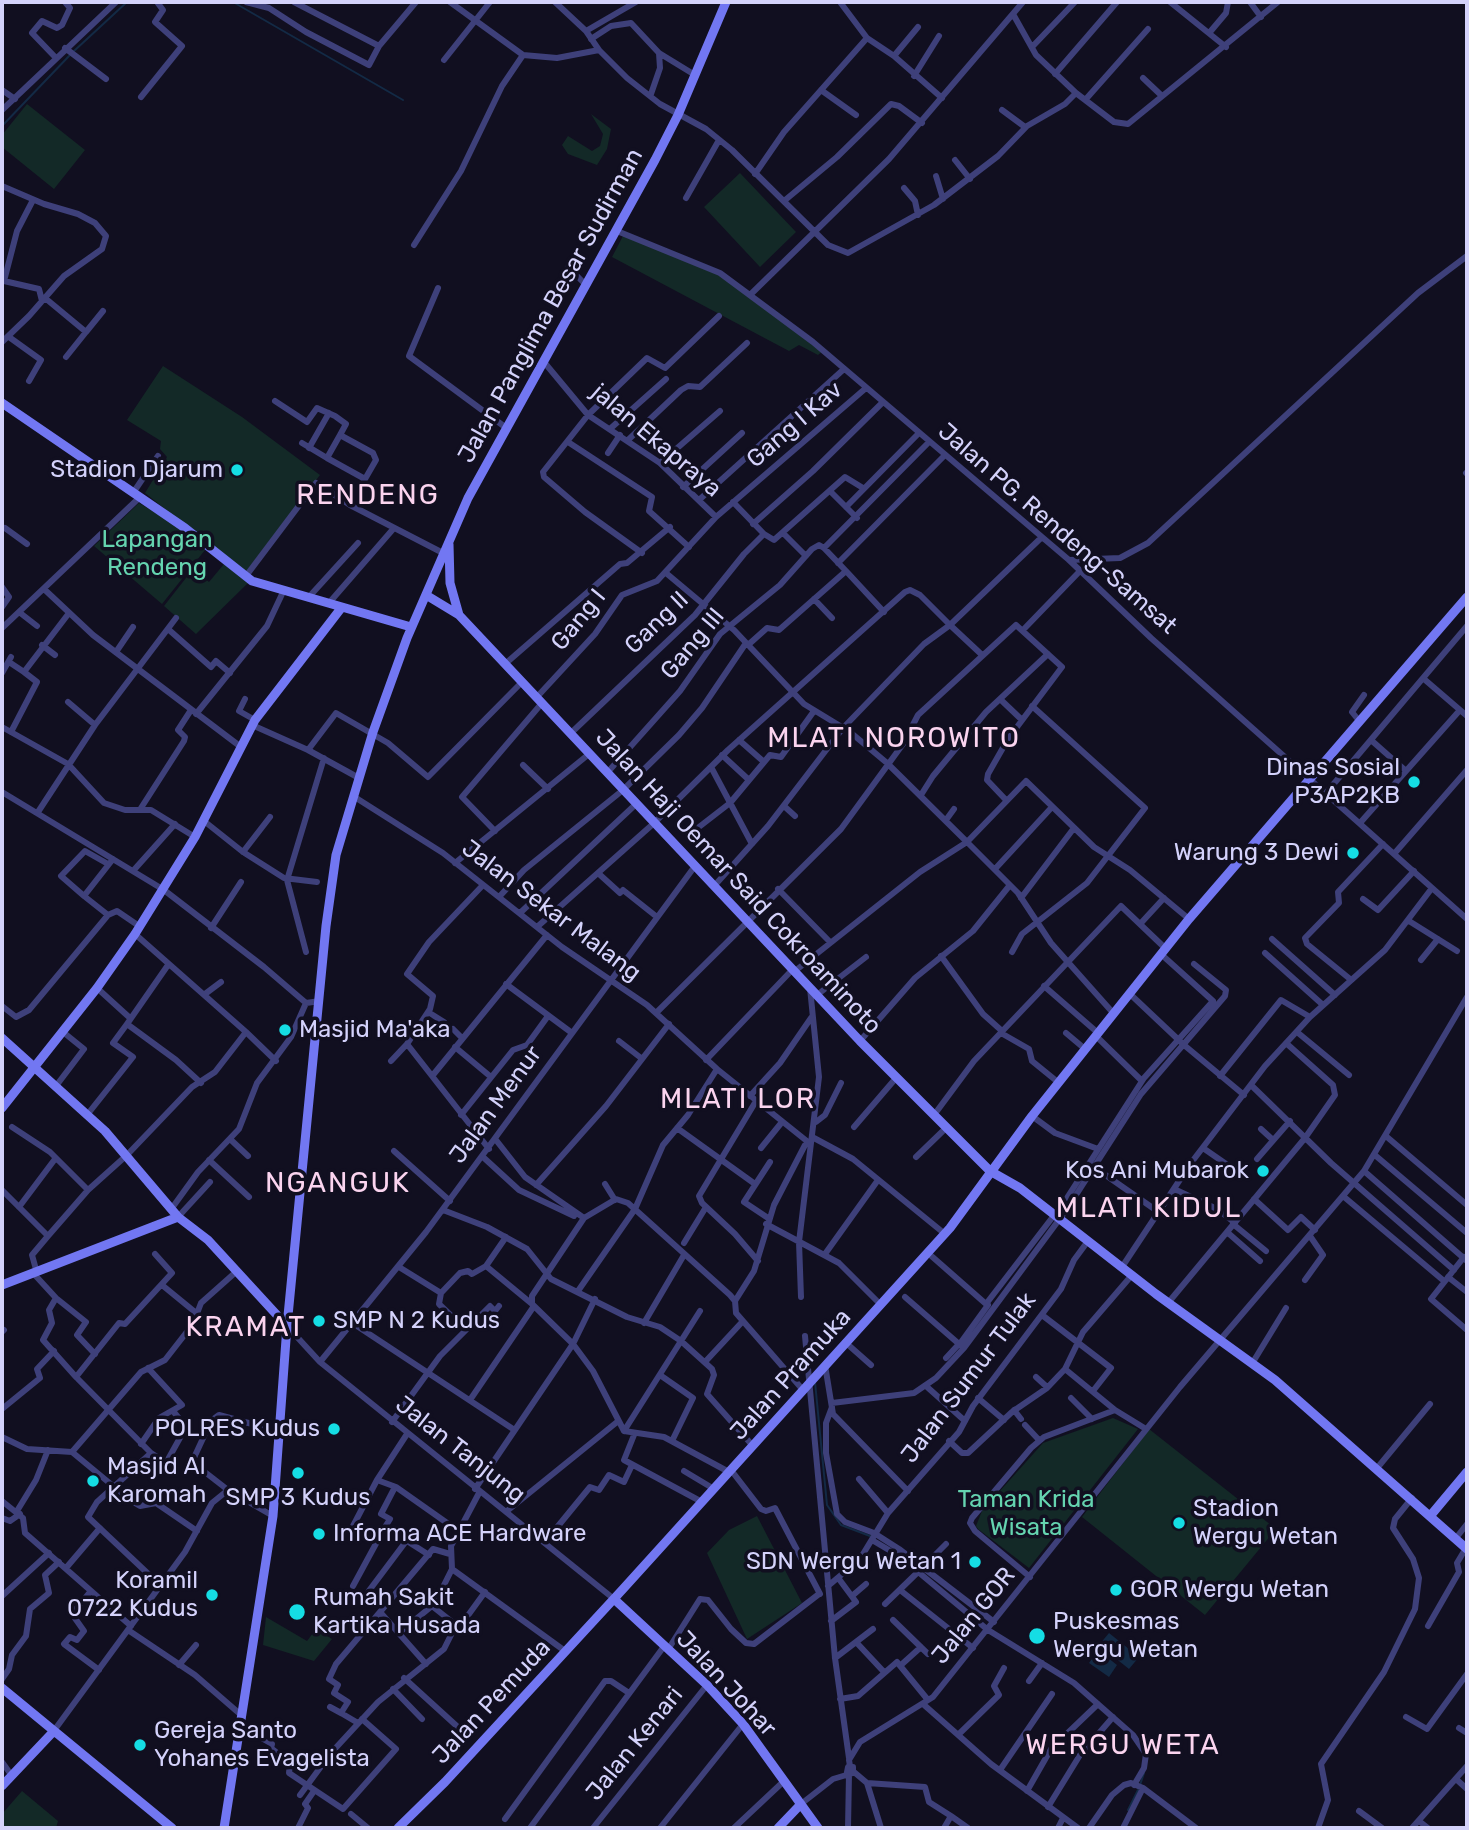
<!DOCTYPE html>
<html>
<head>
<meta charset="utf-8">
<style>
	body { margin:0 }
	#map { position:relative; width:1469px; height:1830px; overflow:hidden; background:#110f20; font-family:Rubik,sans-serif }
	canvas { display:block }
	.frame { position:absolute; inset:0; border:4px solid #d4d2fb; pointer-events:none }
</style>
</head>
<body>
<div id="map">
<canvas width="1469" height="1830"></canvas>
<div class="frame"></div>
</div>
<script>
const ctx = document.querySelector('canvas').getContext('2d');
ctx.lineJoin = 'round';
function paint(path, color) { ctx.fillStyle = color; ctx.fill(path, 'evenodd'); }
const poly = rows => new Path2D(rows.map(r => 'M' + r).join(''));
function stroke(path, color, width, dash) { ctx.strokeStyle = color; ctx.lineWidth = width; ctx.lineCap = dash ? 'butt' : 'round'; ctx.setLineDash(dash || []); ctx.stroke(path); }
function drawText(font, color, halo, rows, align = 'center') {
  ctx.font = font + ' Rubik,sans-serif'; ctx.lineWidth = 7; ctx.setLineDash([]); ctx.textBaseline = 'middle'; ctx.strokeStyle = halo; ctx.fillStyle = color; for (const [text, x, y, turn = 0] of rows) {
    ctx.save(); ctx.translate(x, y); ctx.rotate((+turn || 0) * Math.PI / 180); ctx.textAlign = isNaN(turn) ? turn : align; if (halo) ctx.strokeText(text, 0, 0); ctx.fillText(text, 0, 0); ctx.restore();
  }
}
paint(poly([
	[27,104,85,150,54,189,2,147,2,135],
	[591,114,611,129,607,149,597,165,568,154,562,145,568,136,592,151,600,146,603,134],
	[740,173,796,232,760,267,704,207],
	[624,234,720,273,823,351,818,355,799,345,789,351,612,257],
	[163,366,242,417,320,475,245,573,145,493,167,457,160,449,161,441,127,420],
	[139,503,181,528,205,550,162,604,94,546],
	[224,564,248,583,196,634,164,606,193,569,209,582],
	[1113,1418,1138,1429,1029,1568,978,1529,976,1526,982,1511,1043,1443],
	[1149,1429,1276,1529,1205,1615,1082,1517],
	[757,1516,802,1603,747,1639,707,1553,729,1530],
	[266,1617,307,1641,316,1629,332,1639,314,1661,263,1645],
	[22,1791,58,1821,56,1828,2,1828,2,1814]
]), '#132927');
paint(poly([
	[1109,1633,1139,1657,1129,1669,1099,1645],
	[1098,1650,1117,1665,1109,1677,1089,1663]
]), '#132a45');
stroke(poly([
	[233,2,403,100],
	[74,51,127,2],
	[2,126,70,55],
	[815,1382,827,1505,841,1525,870,1536],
	[1141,1742,1147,1751],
	[1140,1785,1144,1773],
	[1128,1810,1138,1790]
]), '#132a45', 2);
stroke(poly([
	[246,2,269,8,306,32,369,65,379,46],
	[294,2,379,46,416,2],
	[450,2,523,55,557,58,599,50,627,78,660,104,706,129,732,150,828,245,848,253,934,205,998,156,1027,126,1065,104,1076,93,1114,122,1128,124,1278,2],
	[555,2,586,31],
	[840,2,867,38,894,56,942,98],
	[1170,2,1226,47],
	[1250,2,1261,17],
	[1013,14,1036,55,1076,93],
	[1210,32,1226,13,1228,2],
	[591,39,611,26,631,23,659,53,695,75],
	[1032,47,1075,2],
	[65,48,106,79],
	[599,50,586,31,636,2],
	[894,56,918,27],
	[56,58,32,33,42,21,57,28,62,25,70,8,65,2],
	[444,60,490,2],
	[1055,74,1117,2],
	[914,76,939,36],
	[1143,78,1162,96],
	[2,90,15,99],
	[821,90,856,115],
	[651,94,660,68,659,53],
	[141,97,182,46,155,22,163,10,157,2],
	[1086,99,1148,29],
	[2,110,116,2],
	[1002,110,1025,127],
	[955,160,970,179],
	[755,174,784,132,867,38],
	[936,176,943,199],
	[2,186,44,204,78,214,95,223,106,236,102,249,64,276,29,316,2,342],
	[904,188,915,201,918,215],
	[686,198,719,140],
	[33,200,17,231,4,281,39,289,42,301],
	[784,201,837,157,891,104,899,106,922,123],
	[617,231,720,273,813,342,1069,560,1151,638,1467,919],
	[414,245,461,171,502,86,523,55],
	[568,267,585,284],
	[438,288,409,356,505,427],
	[751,294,889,159,1023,2],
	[45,298,86,332,103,311],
	[9,337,41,360,29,381],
	[66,357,86,332],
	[544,362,588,415,660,463,716,517],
	[275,401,307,422,317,408,335,416,346,424,340,435],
	[611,428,666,379],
	[628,440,681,390,688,386,700,387,747,343],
	[568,442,652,497,649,511,689,547],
	[302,443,327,458,340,435,373,453,376,460,350,505],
	[309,448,329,413],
	[608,453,620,435],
	[327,458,365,479],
	[660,463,720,411],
	[1466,473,1467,474],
	[683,487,742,433],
	[830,491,857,518],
	[133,493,158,456],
	[699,500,844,369],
	[733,502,764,534,774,540,845,477,863,488],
	[846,507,919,433],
	[753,524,813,471,883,402],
	[5,528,27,544],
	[783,533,806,556],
	[824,548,929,442],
	[642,553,585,512,544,477,543,472,588,415,647,358,665,368,719,316],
	[1069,560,1120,558,1148,543,1418,293,1467,256],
	[838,563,945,455],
	[666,573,734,630,804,704,850,732,887,763,967,842,920,872,795,971],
	[246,576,316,483,350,505,443,553],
	[2,587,9,597,2,607],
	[44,589,93,635,241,747],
	[308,598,358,543],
	[814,599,832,618],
	[329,603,394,528],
	[19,612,37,626],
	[2,628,139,498],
	[168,629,211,667,216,661,230,673],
	[1023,630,1080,571],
	[42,645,55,655],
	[748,645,767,628,779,630,846,571,884,612],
	[116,652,133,627],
	[9,662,24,672,69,613],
	[505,664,620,564,627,563,670,527],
	[2,673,11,657],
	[1424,679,1467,716],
	[536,698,595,634,622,595,657,581,716,517,866,388],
	[245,699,239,711,255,720],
	[1000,699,1022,720],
	[68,702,95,725],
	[196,714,267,626,283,592],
	[1360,722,1352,712,1364,695],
	[252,725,308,750,359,778],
	[2,727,68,764,104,803,125,810,151,810,195,837],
	[11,732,37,682,24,672],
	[571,733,695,615,744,554,764,534],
	[739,740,764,762],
	[1371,740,1406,771],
	[308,750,336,713,388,743,428,777,522,682],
	[722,755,749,780],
	[523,765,548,789],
	[711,767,752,844],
	[607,773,680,691,720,634,780,585,812,549,819,545,824,548,846,571],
	[2,792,164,890,264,967,306,1003,320,1001],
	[1326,793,1467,626],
	[921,795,933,776,986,712,1048,654],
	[353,796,443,853,562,947,647,1005,717,1069,808,1142],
	[784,806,795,816],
	[141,808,184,741,185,737,178,730,191,710],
	[38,812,95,725,176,618],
	[946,820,954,809],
	[204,821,243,852,284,878,317,882],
	[1360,823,1460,710],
	[699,827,730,803,770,755,781,757,814,711],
	[495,831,462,797,542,703],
	[243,852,270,817],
	[1394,854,1467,770],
	[113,859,84,896,108,915,117,911,139,926],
	[455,863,589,754],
	[995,869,1052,807],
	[133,871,175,824],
	[598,873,620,893,623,890,657,917],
	[715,885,768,826,843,728,924,644,950,625,981,654],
	[778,889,830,942],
	[84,896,61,876,85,851,108,864],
	[499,897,524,870,623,790,679,735,702,708,746,643],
	[1021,898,1074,828],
	[1363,899,1378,910,1414,871],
	[520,913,636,804],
	[1409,921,1457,951],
	[1141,923,1164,898],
	[537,927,653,824,728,750,905,592,910,590,920,595,950,625,1042,537],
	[211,928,241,882],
	[1272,939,1335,995],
	[306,952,287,880,324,758],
	[1012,952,1022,934,1087,883,1145,808,1032,706],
	[1265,953,1323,1005],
	[941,956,983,1014,1002,1031],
	[1421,960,1438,939],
	[168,965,127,1024,176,1060,201,1083],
	[1350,979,1307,944,1305,938,1339,903,1338,892,1383,844],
	[506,984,572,1033],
	[1044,986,1098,1033],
	[97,988,130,1018],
	[205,994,221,982],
	[1130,994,1184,1045,1244,1095],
	[817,995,866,957],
	[2,1006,16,1017,29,1010,108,915],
	[428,1012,444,1022],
	[656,1013,841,829,903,744,918,715,1016,625,1062,667,1008,739,988,774,987,780,1006,800],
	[1114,1014,1051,943,1018,893,967,842,1026,781,1094,847,1130,870,1189,919],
	[453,1029,462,1038],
	[246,1032,276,1061],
	[1297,1032,1349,1075],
	[1001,1033,1029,1049,1032,1061,1059,1083],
	[1066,1033,1085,1049],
	[1096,1036,1142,1081],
	[619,1041,641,1058],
	[860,1041,915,978,973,931,1010,885],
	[407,1044,430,1009,433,996,407,974,429,942,483,885],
	[455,1047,491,1077],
	[706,1060,793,969],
	[391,1061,407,1044,489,1149],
	[433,1075,547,935],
	[1220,1076,1281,1000,1310,1017],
	[1251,1085,1331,1163,1454,1270],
	[56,1086,84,1049,63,1032],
	[750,1096,780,1063,811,1018],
	[756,1101,699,1196,702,1203,735,1234,758,1261],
	[87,1115,133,1057,113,1043,127,1024],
	[461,1115,513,1050,527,1045,548,1016],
	[934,1115,974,1061,1121,906,1166,949],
	[1032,1116,1055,1133,1098,1149],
	[816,1122,825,1115,841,1083],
	[12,1127,50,1152,88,1190],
	[854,1127,896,1078],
	[677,1128,755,1184],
	[1261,1129,1273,1140],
	[1387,1137,1467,1205],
	[230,1139,248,1156],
	[496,1140,525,1177,584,1218,616,1199,628,1203,730,1295,735,1301,736,1313,803,1390],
	[761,1148,782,1122],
	[1203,1148,1229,1166],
	[394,1151,450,1201],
	[1376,1156,1467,1233],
	[483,1157,519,1190,574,1216],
	[916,1157,947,1127],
	[1257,1159,1290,1121],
	[209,1160,249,1197],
	[1094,1167,1160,1213],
	[1364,1171,1467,1261],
	[605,1184,615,1200],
	[536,1185,606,1106,669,1024],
	[1174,1189,1217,1209,1235,1223],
	[2,1190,48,1236,88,1190,127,1155,192,1087,215,1072,246,1032,135,934],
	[1343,1196,1444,1281],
	[1254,1199,1288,1230,1301,1217,1315,1230],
	[19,1207,55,1159],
	[172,1208,198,1172,239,1129,257,1083,291,1037,306,1003],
	[443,1210,487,1227,527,1249,551,1279,627,1317,660,1327,681,1341,712,1369,714,1375,707,1394,753,1446],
	[178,1217,210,1182],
	[584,1218,532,1296,532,1304,573,1344,593,1371,624,1431,664,1437,729,1472],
	[768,1218,744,1202,770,1162],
	[766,1224,839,1263,880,1304],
	[1233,1224,1266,1251],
	[1227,1232,1260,1261],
	[684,1243,706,1207],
	[928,1253,986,1304,1065,1201,1144,1078,1213,1001,1162,955],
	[155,1254,172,1273,125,1324,119,1323,76,1377,151,1453,97,1502,88,1517,160,1585],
	[825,1254,878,1180],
	[1464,1257,1431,1299,1467,1330],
	[486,1266,532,1304],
	[399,1267,441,1293,460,1273,468,1271,472,1274,486,1266,506,1237],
	[1122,1267,1191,1163,1265,1066,1310,1017,1385,950,1432,888],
	[37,1273,32,1255,48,1236],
	[34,1274,56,1298,86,1322,77,1335,95,1354],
	[1448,1277,1467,1292],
	[1305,1280,1323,1255,1310,1236],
	[162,1285,195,1312],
	[578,1291,635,1209,663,1145,688,1115,717,1069],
	[801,1297,799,1242,819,1077,810,988],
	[905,1297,959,1344,946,1358],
	[56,1298,49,1310,52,1323,43,1340,76,1377],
	[735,1301,754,1271,774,1205,805,1145,814,1138,853,1159,945,1234],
	[1168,1303,1305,1138,1335,1095,1333,1085,1286,1043],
	[1042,1315,1111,1368,1093,1391],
	[644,1323,684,1255],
	[354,1324,513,1429],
	[287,1326,320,1362,614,1599],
	[466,1330,490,1306,495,1311,499,1306],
	[2,1332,4,1330],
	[805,1336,835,1658,849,1758],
	[845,1342,871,1365],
	[959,1345,988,1305],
	[320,1362,426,1232,695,866],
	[705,1362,743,1321],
	[1253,1362,1286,1308],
	[825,1365,833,1414,908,1491],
	[1065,1369,1115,1410],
	[660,1375,693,1398,672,1441],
	[1036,1377,1047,1387],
	[926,1386,965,1421],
	[978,1398,1004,1420],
	[1071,1398,1092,1419],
	[470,1400,534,1306],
	[832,1403,914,1393,936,1378,964,1348,1067,1209,1141,1094,1225,996,1226,990,1194,964],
	[832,1407,826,1423,826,1453,837,1514,845,1522,874,1533,899,1549,994,1622],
	[2,1409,40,1378,37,1369,54,1351],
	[1014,1410,1021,1419],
	[392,1422,440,1356,466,1330,439,1304,441,1293],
	[1025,1425,1039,1440],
	[624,1431,700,1311],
	[407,1434,377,1480,396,1487,457,1530],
	[634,1435,624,1460,702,1502],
	[2,1437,27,1449,72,1452,130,1500,140,1506,156,1503,197,1531],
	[949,1441,962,1453,968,1453,1012,1412,1047,1388,1065,1369,1083,1332,1132,1275],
	[141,1444,159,1418,182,1405,148,1368],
	[72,1452,141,1372,165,1360,193,1324,201,1303,237,1271],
	[151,1453,166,1463,186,1427,173,1411],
	[1378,1467,1430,1404],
	[731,1470,761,1509,766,1511,775,1508,820,1594],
	[684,1471,714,1489],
	[859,1479,888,1513],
	[475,1489,573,1344,595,1299],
	[228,1490,192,1462,211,1421,219,1415,278,1431],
	[2,1501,23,1518,25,1533,131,1626],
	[17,1511,36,1480,48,1450],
	[507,1511,617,1422],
	[2,1518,10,1521,20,1514],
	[385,1527,390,1519,381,1514,395,1487],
	[352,1528,377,1480],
	[1456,1538,1467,1524],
	[872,1540,899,1556,988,1630,1074,1683,1133,1735,1146,1754,1144,1768,1134,1785],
	[545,1542,590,1487,599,1490,609,1475,624,1482,632,1465],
	[923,1567,946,1544],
	[66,1568,100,1528],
	[452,1569,565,1651],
	[1030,1577,975,1531,970,1523,972,1518,1031,1448,1044,1437,1115,1410,1146,1429],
	[353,1586,385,1527,429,1555],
	[828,1586,860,1559,888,1513,959,1432,973,1406,1061,1289,1074,1260,1088,1241],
	[900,1590,973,1648],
	[91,1591,72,1614,84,1631,77,1640,70,1637,64,1644,99,1670],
	[2,1596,49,1553],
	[852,1596,866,1584],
	[362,1600,407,1540],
	[885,1604,918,1572],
	[380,1612,433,1549,450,1554],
	[893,1620,928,1654],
	[831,1621,856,1602,839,1579],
	[456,1625,469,1614,485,1592],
	[1428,1626,1459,1572,1457,1563,1466,1548],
	[128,1630,195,1675,240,1714],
	[400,1632,432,1606,443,1587,452,1569,451,1546,479,1493],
	[856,1642,884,1672],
	[669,1648,700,1599,708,1600,731,1629,746,1643,754,1644,819,1594],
	[835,1658,873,1629],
	[179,1665,196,1645],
	[901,1665,921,1647],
	[404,1678,460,1729],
	[2,1679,9,1669,12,1655,26,1636,30,1609,49,1593,45,1575,59,1562],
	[1029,1681,1042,1663],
	[393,1689,422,1719],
	[840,1699,858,1696,897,1662,928,1700],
	[923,1704,991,1764,1078,1828],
	[330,1707,341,1713],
	[1406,1717,1427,1729,1467,1674],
	[358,1723,341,1713,348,1702,334,1693,338,1685,329,1679,336,1664,380,1612,426,1664],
	[238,1725,272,1744,271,1748,290,1763,289,1773,343,1809,396,1749,362,1719],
	[1459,1728,1467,1733],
	[53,1732,185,1552,212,1503,228,1490,273,1516],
	[960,1733,999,1695,994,1686,1004,1668],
	[2,1762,12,1776],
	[850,1766,849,1760,860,1742,933,1697,1180,1387,1364,1171,1467,997],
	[1000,1770,1052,1694],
	[854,1772,867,1783,881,1828],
	[1456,1779,1467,1789],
	[867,1783,925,1787,929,1802,951,1816,944,1828],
	[1143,1788,1196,1828],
	[1027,1791,1051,1749,1098,1704],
	[300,1795,331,1753,378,1702,444,1649,456,1625,432,1606],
	[801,1804,833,1779,853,1773,853,1767,848,1767,847,1772],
	[1048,1807,1080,1755,1113,1717],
	[1359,1811,1382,1828],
	[351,1814,368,1828],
	[951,1816,968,1828],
	[505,1819,605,1681,611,1681,629,1693],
	[1419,1821,1428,1828],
	[298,1828,308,1808,305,1804,314,1791],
	[530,1828,665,1645],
	[593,1828,707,1685],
	[660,1828,743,1724],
	[734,1828,784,1781],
	[848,1828,849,1774],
	[1058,1828,1063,1818],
	[1089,1828,1112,1795,1124,1785,1131,1783,1143,1788,1123,1828],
	[1318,1828,1328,1800,1321,1764,1384,1672,1415,1609,1419,1578,1413,1559,1393,1528,1395,1519,1412,1498],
	[1412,1828,1467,1766]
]), '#3e407a', 6);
stroke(poly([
	[2,403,185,528,252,581,342,607],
	[449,544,450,583,459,615],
	[426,595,459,615,860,1041,991,1172],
	[2,1038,105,1131,178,1217],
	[2,1108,97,988,135,934,195,837,255,720,342,607,411,627],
	[990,1171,1020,1188,1156,1294,1275,1380,1467,1549],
	[2,1285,178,1217,208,1240,287,1326],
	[1431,1515,1467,1472],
	[614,1599,707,1685,743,1724,818,1828],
	[2,1688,172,1828],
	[2,1786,53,1732],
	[224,1828,273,1516,287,1326,326,926,336,855,373,732,407,638,468,498,655,160,678,115,726,2],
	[398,1828,445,1782,623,1589,950,1228,1032,1116,1189,919,1467,597],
	[778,1828,801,1804]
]), '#7277f2', 9);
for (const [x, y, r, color] of [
	[237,470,7,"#15dde4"],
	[1414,782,7,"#15dde4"],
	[1353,853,7,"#15dde4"],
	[285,1030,7,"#15dde4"],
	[1263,1171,7,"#15dde4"],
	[319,1321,7,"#15dde4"],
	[334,1429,7,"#15dde4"],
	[298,1473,7,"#15dde4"],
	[93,1481,7,"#15dde4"],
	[1179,1523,7,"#15dde4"],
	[319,1534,7,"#15dde4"],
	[975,1562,7,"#15dde4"],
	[1116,1590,7,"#15dde4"],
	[212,1595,7,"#15dde4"],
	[297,1612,9,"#15dde4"],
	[1037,1636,9,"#15dde4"],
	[140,1745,7,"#15dde4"]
]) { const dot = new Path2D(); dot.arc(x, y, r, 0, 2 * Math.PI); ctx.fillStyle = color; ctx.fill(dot); stroke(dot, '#110f20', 2.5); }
drawText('24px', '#d4d2fb', '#110f20', [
	["Jalan Panglima Besar Sudirman",551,306,-61],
	["Gang I Kav",795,425,-41],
	["jalan Ekapraya",656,441,40],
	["Jalan PG. Rendeng-Samsat",1057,529,41],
	["Gang I",579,620,-51],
	["Gang II",657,623,-44],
	["Gang III",693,644,-50],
	["Jalan Haji Oemar Said Cokroaminoto",738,882,47],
	["Jalan Sekar Malang",551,911,37],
	["Jalan Menur",496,1105,-54],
	["Jalan Pramuka",791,1375,-48],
	["Jalan Sumur Tulak",969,1378,-53],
	["Jalan Tanjung",460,1450,38],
	["Jalan GOR",974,1616,-51],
	["Jalan Johar",726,1684,47],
	["Jalan Pemuda",492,1702,-47],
	["Jalan Kenari",635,1744,-51]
]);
drawText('24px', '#d4d2fb', '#110f20', [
	["Stadion Djarum",223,470,"right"],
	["Dinas Sosial",1400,768,"right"],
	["P3AP2KB",1400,796,"right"],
	["Warung 3 Dewi",1339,853,"right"],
	["Masjid Ma'aka",299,1030],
	["Kos Ani Mubarok",1249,1171,"right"],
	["SMP N 2 Kudus",333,1321],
	["POLRES Kudus",320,1429,"right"],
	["Masjid Al",107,1467],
	["Karomah",107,1495],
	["SMP 3 Kudus",298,1498,"center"],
	["Stadion",1193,1509],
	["Wergu Wetan",1193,1537],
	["Informa ACE Hardware",333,1534],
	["SDN Wergu Wetan 1",961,1562,"right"],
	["Koramil",198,1581,"right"],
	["0722 Kudus",198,1609,"right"],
	["GOR Wergu Wetan",1130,1590],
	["Rumah Sakit",313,1598],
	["Kartika Husada",313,1626],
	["Puskesmas",1053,1622],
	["Wergu Wetan",1053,1650],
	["Gereja Santo",154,1731],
	["Yohanes Evagelista",154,1759]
], 'left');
drawText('24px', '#65d4b0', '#110f20', [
	["Lapangan",157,540],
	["Rendeng",157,568],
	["Taman Krida",1026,1500],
	["Wisata",1026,1528]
]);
ctx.letterSpacing = '2px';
drawText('28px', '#fbd4ef', '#110f20', [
	["RENDENG",368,496],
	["MLATI NOROWITO",894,739],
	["MLATI LOR",738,1100],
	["NGANGUK",338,1184],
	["MLATI KIDUL",1149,1209],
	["KRAMAT",246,1328],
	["WERGU WETA",1123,1746]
]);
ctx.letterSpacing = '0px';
</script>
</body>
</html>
